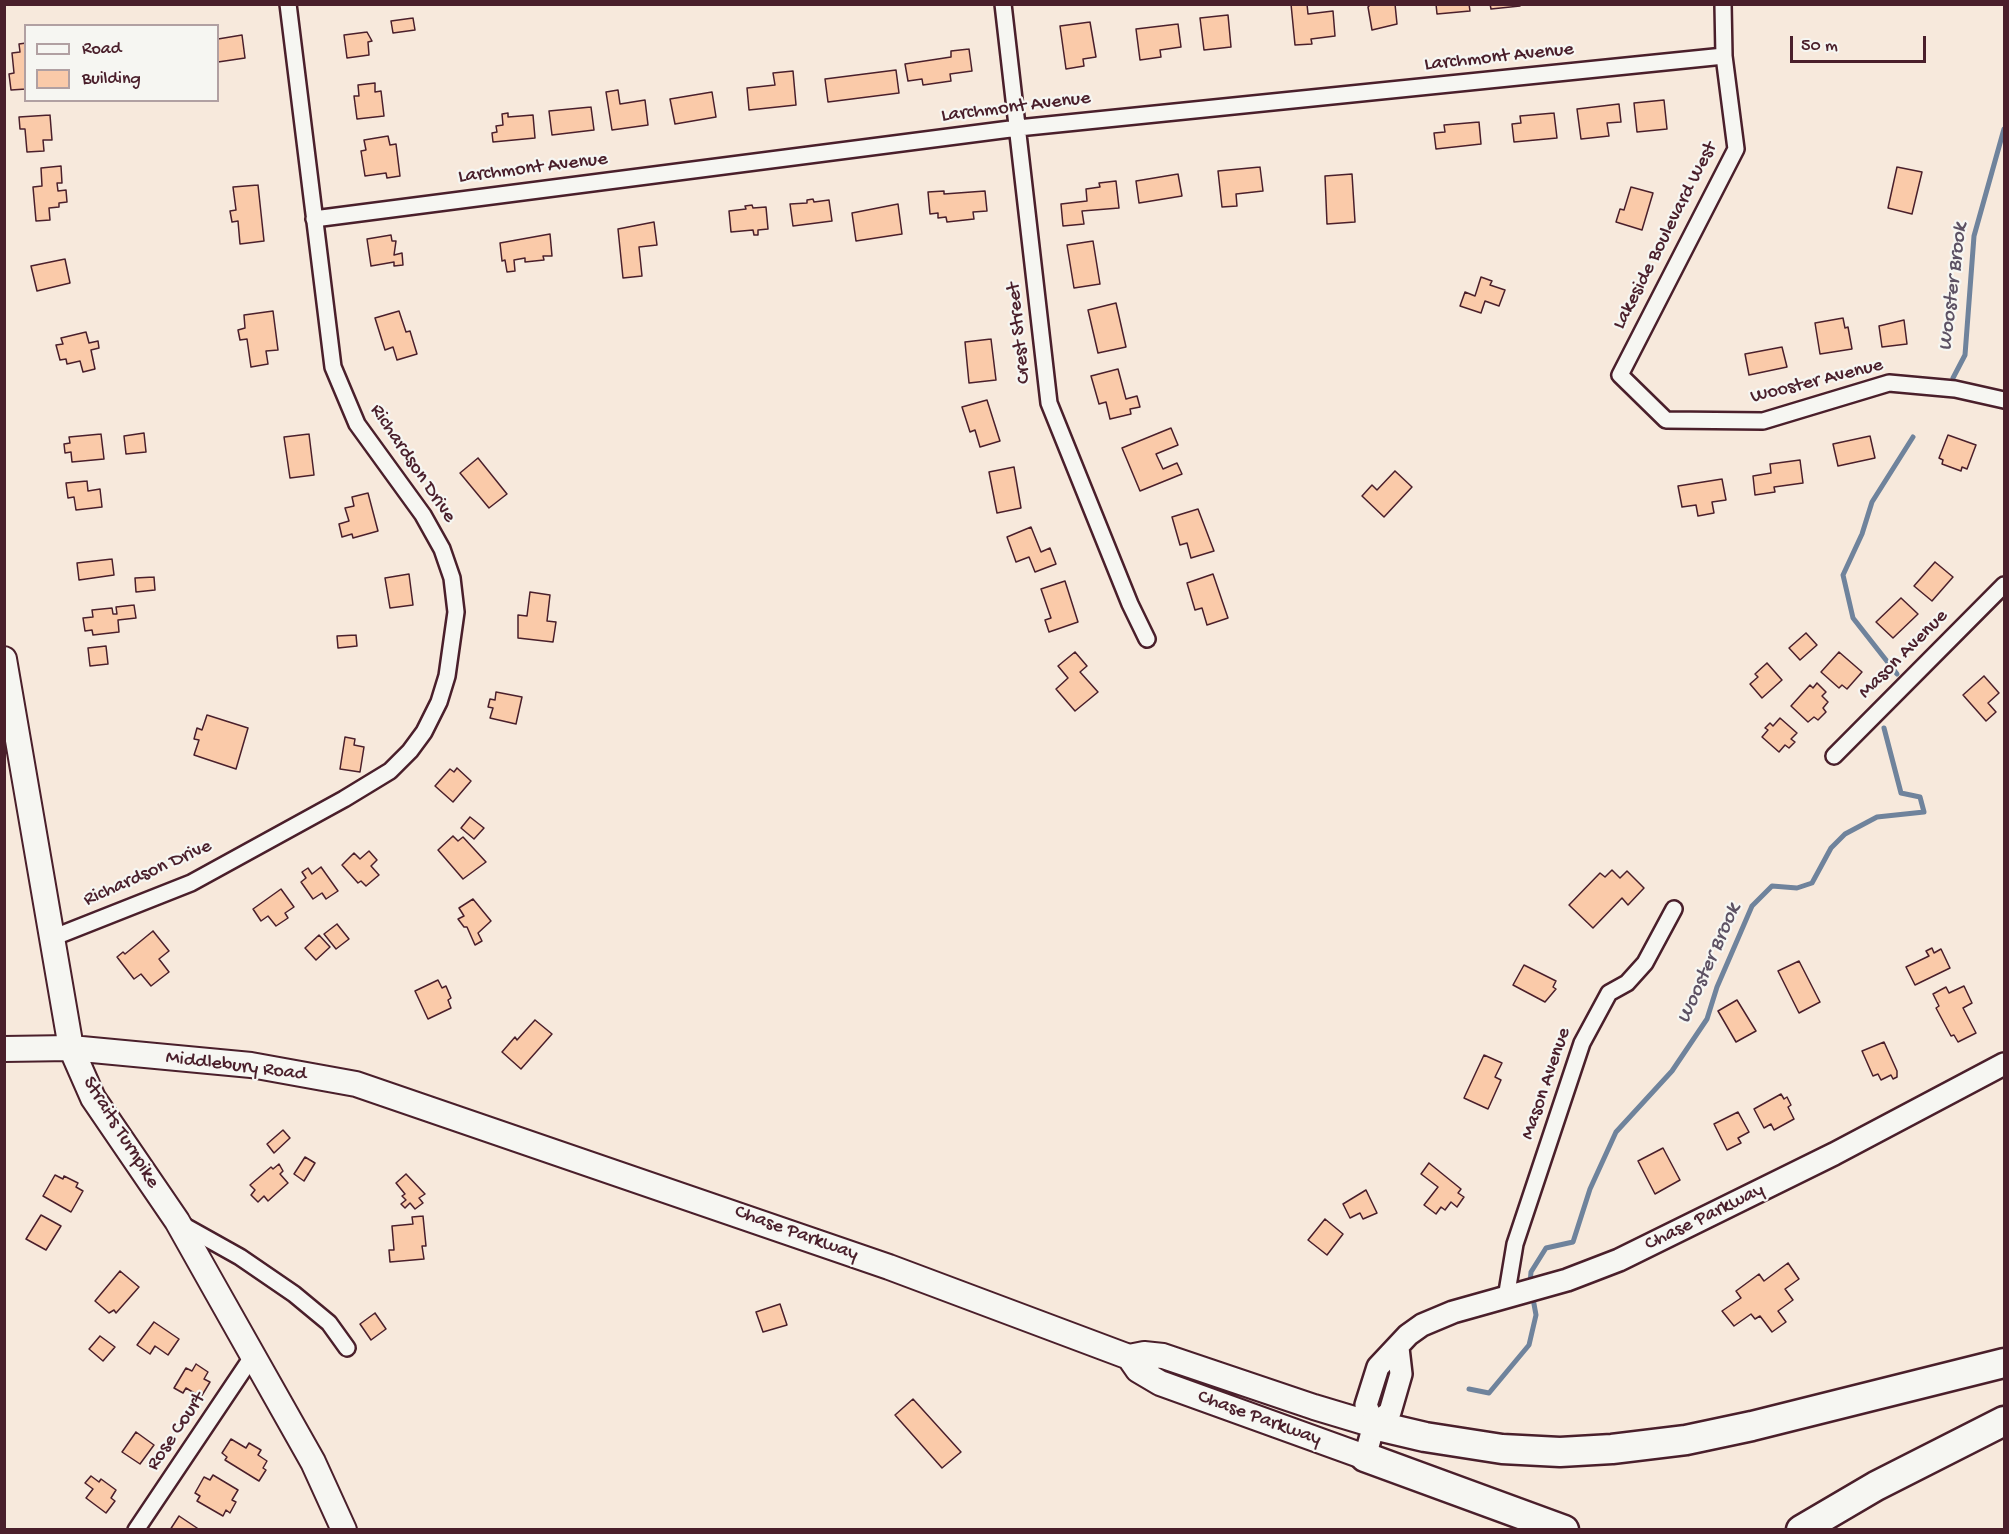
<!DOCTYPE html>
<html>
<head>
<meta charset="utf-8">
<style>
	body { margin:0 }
	#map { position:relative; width:2009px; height:1534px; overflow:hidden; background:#f7e9dc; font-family:"Gochi Hand",sans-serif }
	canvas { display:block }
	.frame { position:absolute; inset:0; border:6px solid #4a1f2b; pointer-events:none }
	.legend { position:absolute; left:24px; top:24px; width:195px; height:78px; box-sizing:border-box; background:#f6f6f2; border:2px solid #b1a0a2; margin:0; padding:8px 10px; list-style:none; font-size:18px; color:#4a1f2b }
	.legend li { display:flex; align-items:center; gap:12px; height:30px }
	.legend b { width:30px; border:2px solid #b1a0a2 }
	.scale { position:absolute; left:1790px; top:36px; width:136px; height:27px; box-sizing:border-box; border:3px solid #4a1f2b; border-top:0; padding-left:8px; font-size:18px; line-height:21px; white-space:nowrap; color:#4a1f2b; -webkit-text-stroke:4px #f6f6f2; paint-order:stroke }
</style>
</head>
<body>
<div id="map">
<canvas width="2009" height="1534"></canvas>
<div class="frame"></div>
<ul class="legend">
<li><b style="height:8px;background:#f6f6f2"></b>Road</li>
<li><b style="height:16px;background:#facaa9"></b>Building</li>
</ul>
<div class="scale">50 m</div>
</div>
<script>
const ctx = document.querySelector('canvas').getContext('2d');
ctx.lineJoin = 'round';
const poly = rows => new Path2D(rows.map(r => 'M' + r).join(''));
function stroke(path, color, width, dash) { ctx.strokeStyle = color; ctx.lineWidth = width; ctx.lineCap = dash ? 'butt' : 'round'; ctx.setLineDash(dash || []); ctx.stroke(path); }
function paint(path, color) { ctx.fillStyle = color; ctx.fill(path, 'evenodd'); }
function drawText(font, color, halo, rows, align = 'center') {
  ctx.font = font + ' "Gochi Hand",sans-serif'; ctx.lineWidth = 4.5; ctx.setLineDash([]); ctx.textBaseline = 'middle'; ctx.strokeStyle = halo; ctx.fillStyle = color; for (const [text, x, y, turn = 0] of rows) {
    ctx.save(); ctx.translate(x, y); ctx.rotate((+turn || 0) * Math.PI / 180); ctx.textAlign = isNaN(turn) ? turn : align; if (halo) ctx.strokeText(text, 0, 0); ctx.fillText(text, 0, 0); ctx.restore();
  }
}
stroke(poly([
	[1953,378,1965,355,1974,236,2004,129],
	[1897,674,1853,618,1843,575,1862,534,1872,502,1913,437],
	[1530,1284,1531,1272,1546,1248,1573,1242,1590,1189,1616,1132,1672,1071,1707,1019,1717,987,1752,906,1772,886,1797,888,1812,883,1831,848,1845,834,1877,817,1924,812,1920,797,1901,793,1884,728],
	[1469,1389,1489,1393,1529,1345,1536,1315,1532,1293]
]), '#6f839c', 5);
const building = poly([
	[1291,4,1307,4,1308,14,1333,11,1335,36,1311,39,1312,44,1295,45,1291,4],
	[1371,4,1395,4,1397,24,1372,30,1368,7,1371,4],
	[1436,4,1469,4,1470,11,1437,14,1436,4],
	[1490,4,1520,4,1520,6,1491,9,1490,4],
	[1228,15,1231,47,1204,50,1200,18,1228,15],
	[413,18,415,30,393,33,391,21,413,18],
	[1090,22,1096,57,1083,59,1084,66,1066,69,1060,26,1090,22],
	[1178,24,1181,47,1160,50,1161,57,1140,60,1136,29,1178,24],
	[367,32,372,41,368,42,369,55,347,58,344,35,367,32],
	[242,35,245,58,218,62,218,39,242,35],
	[26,43,26,89,11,90,9,74,14,73,12,53,20,52,19,44,26,43],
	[969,49,972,71,950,74,951,81,923,85,922,79,908,81,905,64,951,57,951,51,969,49],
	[896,70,899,93,828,102,825,79,896,70],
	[793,71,796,105,749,110,747,88,775,85,773,73,793,71],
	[375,83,375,92,381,91,384,116,357,119,354,96,359,96,358,85,375,83],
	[618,90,620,104,645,100,648,125,612,130,606,92,618,90],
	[712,92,716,117,675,124,670,99,712,92],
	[1664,100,1667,129,1637,132,1634,103,1664,100],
	[1619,104,1621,122,1607,123,1609,136,1581,139,1577,109,1619,104],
	[591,107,594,130,552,135,549,111,591,107],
	[508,113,508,117,533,115,535,138,493,142,492,133,497,132,496,126,503,125,502,114,508,113],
	[1554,113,1557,138,1514,142,1512,124,1521,123,1520,116,1554,113],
	[50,115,52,140,43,140,44,151,27,152,25,129,20,129,19,117,50,115],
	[1479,122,1481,144,1436,149,1434,133,1445,132,1444,125,1479,122],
	[388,136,390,145,396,144,400,176,387,178,386,173,365,176,361,151,366,150,364,140,388,136],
	[61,166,62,183,57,183,58,191,66,190,67,202,59,203,59,207,49,208,50,220,36,221,33,187,42,186,41,168,61,166],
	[1260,167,1263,191,1236,194,1237,206,1222,207,1218,171,1260,167],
	[1897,167,1922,172,1912,214,1888,208,1897,167],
	[1178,174,1182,196,1139,203,1136,181,1178,174],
	[1352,174,1355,222,1327,224,1325,176,1352,174],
	[1116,181,1119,208,1082,211,1084,224,1063,226,1061,204,1087,201,1086,189,1100,187,1099,183,1116,181],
	[258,185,264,241,240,244,238,221,232,222,230,211,236,210,233,187,258,185],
	[1631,187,1653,193,1642,230,1616,222,1620,209,1624,210,1631,187],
	[944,191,944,194,985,191,987,211,973,212,974,219,947,222,946,217,938,218,938,213,930,214,928,192,944,191],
	[813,199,814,202,829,200,832,221,793,226,790,204,807,203,807,200,813,199],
	[898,204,902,234,856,241,852,213,898,204],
	[752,205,753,208,766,207,768,229,758,230,758,235,754,235,753,230,731,232,729,211,746,209,745,206,752,205],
	[654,222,657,245,639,247,642,276,623,278,618,229,654,222],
	[550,234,552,256,543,256,544,260,525,262,525,258,514,260,515,271,507,272,505,260,502,261,500,243,550,234],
	[391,235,392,241,396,241,394,255,402,253,403,265,394,266,394,262,371,266,367,239,391,235],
	[1093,241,1100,284,1074,288,1067,245,1093,241],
	[65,259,70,283,37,291,31,266,65,259],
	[1481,277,1492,281,1490,285,1505,290,1499,306,1485,301,1481,313,1460,306,1465,292,1475,296,1481,277],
	[1116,303,1126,347,1098,353,1088,310,1116,303],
	[273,311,278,350,266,351,268,364,251,367,247,339,240,340,238,330,245,328,244,315,273,311],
	[399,311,406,332,410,331,417,354,397,360,393,347,385,350,375,318,399,311],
	[1843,318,1845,328,1848,327,1852,349,1820,354,1815,323,1843,318],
	[1904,320,1907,344,1882,347,1879,326,1904,320],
	[86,332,89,343,98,341,99,348,91,350,95,369,83,372,80,361,67,364,66,359,60,360,56,345,63,344,61,338,86,332],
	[991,339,996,380,969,383,965,342,991,339],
	[1782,347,1787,367,1749,375,1745,354,1782,347],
	[1118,369,1126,399,1137,396,1140,407,1130,409,1131,414,1110,419,1106,402,1099,404,1091,376,1118,369],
	[987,400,1000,441,980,447,975,430,970,432,962,407,987,400],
	[1171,428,1178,445,1156,454,1163,469,1177,463,1182,474,1140,491,1122,448,1171,428],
	[144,433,146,452,126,454,124,436,144,433],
	[101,434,104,459,72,462,71,452,65,453,64,444,70,443,69,437,101,434],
	[309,434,314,475,290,478,284,437,309,434],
	[1948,435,1976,445,1967,469,1962,467,1961,471,1942,464,1943,460,1939,458,1948,435],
	[1870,436,1875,458,1838,466,1833,444,1870,436],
	[478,458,507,494,489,508,460,473,478,458],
	[1800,460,1803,483,1774,487,1775,492,1755,495,1753,476,1771,473,1770,464,1800,460],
	[1014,467,1021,508,997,513,989,472,1014,467],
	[1395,471,1412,487,1384,517,1362,496,1372,485,1377,490,1395,471],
	[1722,479,1726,500,1712,502,1714,513,1698,516,1696,505,1682,507,1678,486,1722,479],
	[87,481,88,491,100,489,102,507,76,510,74,497,68,498,66,483,87,481],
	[368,493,378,531,353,538,352,534,342,537,339,524,349,521,345,508,354,506,352,497,368,493],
	[1198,509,1214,551,1191,558,1187,543,1180,545,1172,517,1198,509],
	[1031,527,1041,552,1050,548,1056,564,1035,572,1029,557,1016,562,1007,537,1031,527],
	[112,559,114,575,79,580,77,563,112,559],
	[1935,562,1953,577,1932,601,1914,586,1935,562],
	[409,574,413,605,390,608,385,578,409,574],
	[1213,574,1228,618,1207,625,1202,608,1195,610,1187,583,1213,574],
	[154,577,155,590,136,592,135,578,154,577],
	[1065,581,1078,622,1049,632,1045,620,1051,618,1041,589,1065,581],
	[530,592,550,595,547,621,556,622,553,642,518,638,518,615,527,616,530,592],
	[1901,598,1918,614,1893,638,1876,622,1901,598],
	[134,605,136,618,118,620,119,632,93,635,92,630,85,631,83,618,93,617,92,610,112,608,113,614,117,614,116,607,134,605],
	[1806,633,1817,645,1800,660,1789,648,1806,633],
	[356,635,357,646,338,648,337,636,356,635],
	[106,646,108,664,90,666,88,648,106,646],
	[1075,652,1087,666,1080,672,1098,692,1075,711,1056,689,1068,678,1058,666,1075,652],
	[1839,652,1862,672,1847,689,1842,685,1839,688,1821,672,1839,652],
	[1767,663,1782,680,1762,698,1750,684,1758,677,1755,674,1767,663],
	[1984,676,1999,693,1988,703,1996,712,1986,721,1963,695,1984,676],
	[1817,683,1826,692,1822,696,1828,702,1823,708,1826,712,1818,720,1814,717,1808,722,1791,706,1810,685,1813,688,1817,683],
	[496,692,522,697,516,724,490,718,493,708,488,707,490,699,495,700,496,692],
	[207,715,248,728,236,769,194,755,199,740,194,739,197,728,202,730,207,715],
	[1780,718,1797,733,1791,739,1795,742,1789,748,1785,745,1779,752,1762,737,1768,730,1765,728,1770,723,1773,726,1780,718],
	[345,737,355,739,354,745,364,747,360,772,340,769,345,737],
	[457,768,471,781,453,802,435,786,450,769,454,772,457,768],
	[470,817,484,828,474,839,461,828,470,817],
	[453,836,458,841,463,837,486,862,463,879,438,850,453,836],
	[369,851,377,860,371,866,379,875,366,886,361,881,358,883,342,865,354,853,360,859,369,851],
	[321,867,338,891,326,899,322,893,313,899,301,882,306,878,302,872,308,868,312,874,321,867],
	[1612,870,1620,878,1627,871,1644,888,1628,905,1622,898,1593,928,1569,905,1600,873,1605,877,1612,870],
	[281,889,294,907,285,913,288,918,276,926,268,916,261,921,253,909,281,889],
	[473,899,491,921,478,933,482,941,475,945,467,927,464,927,458,919,464,916,459,908,473,899],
	[337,924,349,939,336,949,324,934,337,924],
	[153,931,169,951,159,959,169,972,151,986,141,974,134,979,117,957,123,952,125,954,153,931],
	[319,935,330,947,316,960,305,948,319,935],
	[1932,948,1934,953,1941,949,1950,968,1915,985,1906,967,1929,956,1926,951,1932,948],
	[1799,961,1820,1002,1799,1013,1778,971,1799,961],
	[1524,965,1556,981,1553,987,1556,989,1545,1002,1513,985,1524,965],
	[438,980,442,988,446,986,451,998,448,1000,451,1008,428,1019,415,991,438,980],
	[1964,986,1972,1003,1963,1008,1976,1033,1958,1042,1954,1035,1951,1036,1936,1008,1939,1006,1933,994,1946,987,1949,993,1964,986],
	[1737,1000,1756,1031,1736,1042,1718,1011,1737,1000],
	[535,1020,552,1034,521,1069,502,1052,515,1037,517,1040,535,1020],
	[1884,1042,1897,1071,1897,1077,1893,1079,1891,1075,1881,1080,1878,1074,1873,1076,1862,1051,1884,1042],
	[1484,1055,1502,1063,1495,1077,1501,1080,1488,1109,1464,1098,1484,1055],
	[1781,1094,1784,1099,1787,1097,1791,1105,1788,1107,1794,1119,1774,1130,1771,1124,1764,1128,1754,1109,1781,1094],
	[1738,1112,1749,1132,1738,1138,1741,1143,1727,1150,1714,1124,1738,1112],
	[283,1130,290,1138,274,1153,267,1144,283,1130],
	[1663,1148,1680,1180,1655,1194,1638,1161,1663,1148],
	[305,1157,315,1163,304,1181,294,1174,305,1157],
	[1429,1163,1461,1189,1458,1193,1464,1197,1457,1207,1451,1202,1445,1210,1441,1207,1436,1214,1424,1205,1438,1187,1421,1174,1429,1163],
	[279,1164,283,1171,280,1174,288,1183,268,1201,264,1196,258,1202,251,1195,255,1190,250,1185,271,1167,273,1169,279,1164],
	[406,1174,425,1194,419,1198,423,1203,415,1209,410,1203,405,1208,401,1204,406,1200,402,1196,405,1194,396,1183,406,1174],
	[55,1175,63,1179,64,1176,78,1183,76,1187,83,1191,71,1212,43,1196,55,1175],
	[1366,1190,1377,1213,1363,1219,1360,1213,1350,1218,1343,1204,1366,1190],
	[41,1215,61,1226,46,1250,26,1239,41,1215],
	[423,1216,426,1246,422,1246,424,1259,390,1262,389,1250,394,1250,392,1226,413,1224,412,1217,423,1216],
	[1325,1219,1343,1234,1327,1255,1308,1240,1325,1219],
	[1788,1263,1799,1279,1785,1289,1793,1300,1778,1311,1786,1322,1772,1332,1760,1316,1755,1319,1751,1314,1734,1326,1722,1311,1741,1298,1736,1291,1759,1274,1764,1281,1788,1263],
	[120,1271,139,1287,116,1313,114,1310,109,1313,95,1301,120,1271],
	[780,1304,787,1325,763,1332,756,1312,780,1304],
	[375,1313,386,1329,371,1340,360,1324,375,1313],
	[154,1322,179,1339,168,1355,155,1346,150,1354,137,1345,154,1322],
	[100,1336,115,1347,103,1361,89,1349,100,1336],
	[196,1364,208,1372,204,1379,210,1382,201,1397,186,1388,183,1393,174,1388,186,1368,192,1371,196,1364],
	[913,1399,961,1452,942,1468,895,1415,913,1399],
	[136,1432,154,1445,140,1464,122,1452,136,1432],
	[231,1439,246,1448,249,1443,261,1450,258,1455,267,1461,263,1468,266,1470,259,1481,225,1460,227,1457,222,1453,231,1439],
	[213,1475,238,1490,232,1500,236,1502,230,1513,226,1510,223,1516,197,1501,200,1496,195,1493,204,1477,210,1480,213,1475],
	[91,1476,99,1482,101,1479,116,1490,111,1498,115,1501,106,1513,86,1498,93,1489,85,1483,91,1476],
	[179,1516,200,1530,170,1530,179,1516]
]);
paint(building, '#facaa9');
stroke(building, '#4a1f2b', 1.5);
const minor = poly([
	[1003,4,1049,403,1130,604,1147,639],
	[1723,4,1724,56,1736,149,1620,375,1666,420,1763,421,1889,383,1955,389,2004,400],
	[314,219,1018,128,1724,56],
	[1834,756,2004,585],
	[52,938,191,883,344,799,390,771,410,751,424,732,439,702,447,676,456,612,452,578,442,549,423,515,357,424,333,367,288,4],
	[181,1224,240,1257,294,1294,329,1323,347,1348],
	[1506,1298,1515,1244,1582,1043,1609,993,1627,983,1645,963,1674,909],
	[136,1530,252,1357]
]);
const secondary = poly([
	[1374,1425,1366,1405,1378,1367,1408,1335,1422,1325,1453,1312,1567,1280,1619,1260,1834,1154,2004,1064],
	[1365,1457,1374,1425,1390,1412,1401,1374,1398,1348]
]);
const primary = poly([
	[4,659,71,1048,93,1098,177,1221,213,1285,313,1462,344,1530],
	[4,1049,71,1048,251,1065,356,1084,889,1267,1129,1357,1138,1370,1160,1383,1365,1457],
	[1129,1357,1144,1354,1163,1356,1314,1407,1374,1425]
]);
const motorway = poly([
	[1374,1425,1425,1437,1502,1449,1560,1452,1612,1449,1686,1440,1752,1426,2004,1363],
	[1365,1457,1564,1530],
	[1801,1530,1876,1486,2004,1421]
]);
stroke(minor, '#4a1f2b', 20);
stroke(secondary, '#4a1f2b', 26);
stroke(primary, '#4a1f2b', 28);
stroke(motorway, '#4a1f2b', 33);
stroke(minor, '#f6f6f2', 15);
stroke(secondary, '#f6f6f2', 21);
stroke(primary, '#f6f6f2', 24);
stroke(motorway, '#f6f6f2', 28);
drawText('20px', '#4a1f2b', '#f6f6f2', [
	["Larchmont Avenue",1499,58,-6],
	["Larchmont Avenue",1016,108,-7],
	["Larchmont Avenue",533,169,-7],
	["Lakeside Boulevard West",1666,236,-63],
	["Crest Street",1020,333,-96],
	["Wooster Avenue",1817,382,-14],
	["Richardson Drive",412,464,56],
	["Mason Avenue",1904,655,-45],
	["Richardson Drive",148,874,-24],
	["Middlebury Road",236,1067,7],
	["Mason Avenue",1547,1084,-71],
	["Straits Turnpike",120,1133,58],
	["Chase Parkway",1705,1218,-26],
	["Chase Parkway",796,1234,20],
	["Chase Parkway",1259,1419,20],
	["Rose Court",177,1432,-56]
]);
drawText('italic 21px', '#5c5163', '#f6f6f2', [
	["Wooster Brook",1954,287,-83],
	["Wooster Brook",1710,964,-66]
]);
</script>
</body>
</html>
